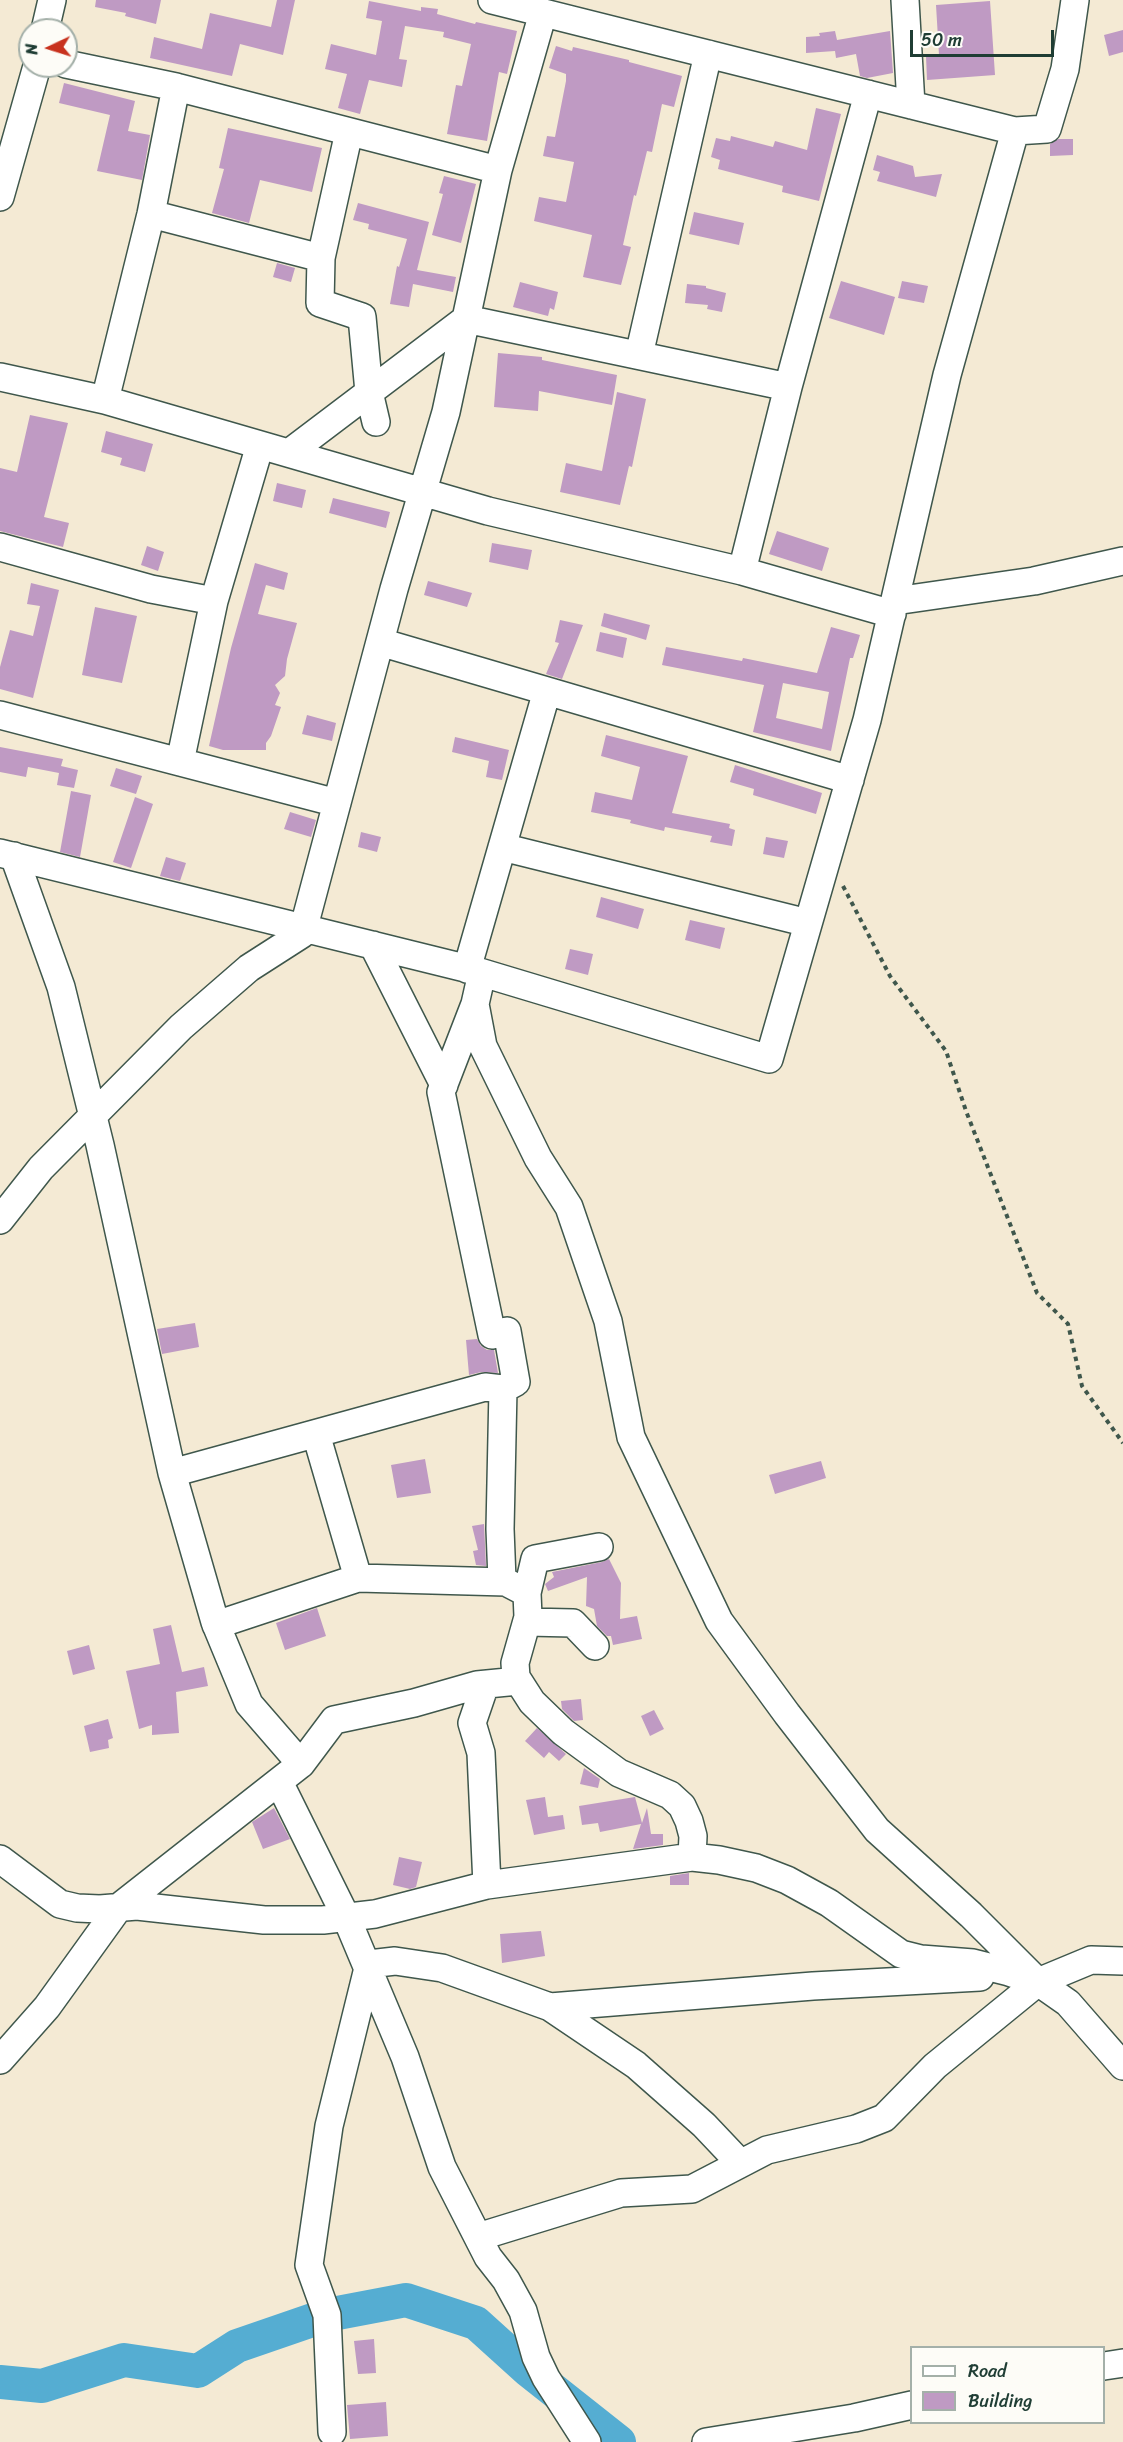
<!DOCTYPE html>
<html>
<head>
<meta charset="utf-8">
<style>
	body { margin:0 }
	#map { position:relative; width:1123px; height:2442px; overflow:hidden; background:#f4ead4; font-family:Sriracha,sans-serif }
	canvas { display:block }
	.legend { position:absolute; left:910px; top:2346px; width:195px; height:78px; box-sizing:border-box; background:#fdfcf7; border:2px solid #a4b0a9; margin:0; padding:8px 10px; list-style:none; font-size:18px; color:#1f3d34 }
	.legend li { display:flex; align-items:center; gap:12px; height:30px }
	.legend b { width:30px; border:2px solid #a4b0a9 }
	.north { position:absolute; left:18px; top:18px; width:60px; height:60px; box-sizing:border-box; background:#fdfcf7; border:2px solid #a4b0a9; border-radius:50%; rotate:266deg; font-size:16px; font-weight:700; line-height:24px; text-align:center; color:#1f3d34 }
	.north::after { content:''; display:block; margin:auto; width:21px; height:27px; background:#c8321e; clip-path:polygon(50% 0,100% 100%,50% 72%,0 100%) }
	.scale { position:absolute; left:910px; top:30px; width:144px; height:27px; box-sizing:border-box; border:3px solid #1f3d34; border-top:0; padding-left:8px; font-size:18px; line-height:21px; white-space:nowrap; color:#1f3d34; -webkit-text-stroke:4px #fdfcf7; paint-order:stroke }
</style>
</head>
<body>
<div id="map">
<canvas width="1123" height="2442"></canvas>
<ul class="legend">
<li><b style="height:8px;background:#fff"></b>Road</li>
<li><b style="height:16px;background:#bf9ac3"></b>Building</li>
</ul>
<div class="north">N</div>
<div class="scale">50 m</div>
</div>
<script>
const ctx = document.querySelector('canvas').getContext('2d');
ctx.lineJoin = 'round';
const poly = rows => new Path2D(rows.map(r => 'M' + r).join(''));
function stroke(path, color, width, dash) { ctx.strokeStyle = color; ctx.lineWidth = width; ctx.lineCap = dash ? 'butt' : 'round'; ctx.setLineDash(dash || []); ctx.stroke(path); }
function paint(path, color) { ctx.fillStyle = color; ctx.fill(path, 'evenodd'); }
stroke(poly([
	[0,2382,42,2386,124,2360,198,2371,237,2346,327,2315,406,2300,476,2323,528,2370,619,2442]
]), '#55add2', 34);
paint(poly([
	[96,0,161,0,156,24,125,16,126,13,95,7],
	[277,0,295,0,283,55,240,44,232,76,150,58,154,37,202,49,210,13,271,27],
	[369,1,421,11,421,7,438,9,437,14,475,24,476,22,517,31,507,74,499,72,487,141,447,134,456,85,462,86,471,44,443,37,444,32,405,26,399,59,407,60,402,87,369,80,360,114,338,108,347,74,325,69,331,44,376,55,382,21,366,18],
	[990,1,995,75,927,80,926,56,939,55,936,5],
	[1123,30,1123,52,1109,56,1104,35],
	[835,31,837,40,890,31,893,73,867,78,860,76,856,54,836,58,835,51,806,53,806,37,820,36,819,33],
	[556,46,572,51,573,47,629,60,629,62,682,76,674,107,662,104,652,152,647,151,636,196,634,195,623,245,631,247,621,285,583,277,592,235,534,221,539,197,566,202,574,162,543,156,547,136,555,137,566,81,566,74,549,68],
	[64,83,135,101,128,131,150,135,142,180,97,171,110,115,59,103],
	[816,108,841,114,819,201,782,192,783,186,718,169,720,160,711,157,716,138,730,141,731,136,773,147,775,141,807,150],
	[228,128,322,148,312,192,260,180,249,223,212,213,224,169,219,168],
	[1058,139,1073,139,1073,155,1050,156,1050,144],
	[877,155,913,166,915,177,942,174,936,197,877,181,880,172,873,170],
	[444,176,476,184,461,243,432,235,443,194,439,193],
	[358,203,429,222,417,270,456,277,453,292,413,284,409,307,390,304,397,266,399,267,407,239,368,229,369,224,353,220],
	[694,212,744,223,739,245,689,234],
	[277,263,295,268,291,282,273,277],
	[841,281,895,297,884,335,829,318],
	[902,281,928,286,924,303,898,298],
	[520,282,558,292,554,310,550,308,548,316,513,307],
	[687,284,706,286,706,288,726,293,722,312,707,309,708,305,685,303],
	[498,353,542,357,542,360,617,375,612,405,539,391,538,411,494,407],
	[617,392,646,399,632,467,629,466,620,505,560,492,566,463,602,471],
	[30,415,68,423,44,517,69,523,63,547,0,531,0,468,17,472],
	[106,431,153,444,145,472,120,465,122,458,101,452],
	[277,483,306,490,302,508,273,501],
	[333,498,390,512,386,528,329,513],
	[777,531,829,548,822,571,769,554],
	[492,543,532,550,528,570,489,562],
	[147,546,164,552,158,571,141,565],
	[255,563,288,573,284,590,266,585,258,614,297,623,287,659,285,676,275,685,280,693,275,705,281,707,271,736,266,743,266,750,223,750,209,746,231,648],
	[428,581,472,593,467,607,424,595],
	[31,583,59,590,33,698,0,689,0,667,10,630,33,636,40,606,27,604],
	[95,607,137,616,122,683,82,675],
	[604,613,650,625,646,640,601,626],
	[560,620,583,625,562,679,546,674,559,643,555,642],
	[831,627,860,635,853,658,850,658,831,751,753,732,764,685,662,665,666,647,742,661,743,658,817,673],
	[783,683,829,692,822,729,776,718],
	[600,632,627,638,623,658,596,651],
	[307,715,336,723,332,741,302,734],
	[606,735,688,756,672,813,730,824,729,828,735,830,732,846,710,842,712,836,665,827,664,831,630,823,631,820,591,812,595,792,632,800,640,767,601,756],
	[455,737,509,750,502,780,486,777,489,761,452,752],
	[0,747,63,759,61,766,78,770,74,788,57,785,59,773,28,767,26,777,0,772],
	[735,765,822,793,816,814,753,795,754,789,730,782],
	[116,768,142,776,136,794,110,786],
	[71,791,91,795,80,857,60,852],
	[135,797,153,804,131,868,113,862],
	[290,812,316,820,311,837,284,829],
	[361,832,381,837,377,852,358,847],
	[766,837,788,841,784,858,763,854],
	[166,857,186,863,180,881,160,876],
	[601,897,644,909,638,929,596,917],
	[690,920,725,928,720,949,685,940],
	[570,949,593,954,588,975,565,969],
	[195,1323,199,1347,162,1354,157,1329],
	[477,1339,481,1346,487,1350,494,1350,498,1373,481,1372,469,1375,466,1340],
	[425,1459,431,1493,397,1498,391,1465],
	[821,1461,826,1478,775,1494,769,1475],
	[484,1524,486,1566,476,1565,473,1551,478,1550,472,1526],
	[609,1559,621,1583,620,1619,637,1616,642,1639,613,1645,611,1636,607,1636,597,1626,594,1609,586,1606,587,1577,548,1591,545,1584,554,1577,552,1572,602,1562],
	[317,1608,326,1636,285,1650,276,1623],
	[171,1625,182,1672,204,1667,208,1686,176,1692,179,1733,152,1735,152,1725,139,1729,126,1671,160,1664,153,1629],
	[89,1645,95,1669,73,1675,67,1651],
	[581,1699,583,1720,574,1721,562,1709,561,1701],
	[654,1710,664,1729,650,1736,641,1716],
	[108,1719,113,1738,108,1740,109,1748,90,1752,84,1726],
	[537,1728,566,1754,559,1761,549,1752,544,1758,525,1741],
	[584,1768,600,1779,598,1788,580,1784],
	[545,1797,548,1817,563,1815,565,1829,534,1835,526,1800],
	[635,1797,642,1823,647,1808,651,1834,663,1834,663,1845,633,1849,641,1824,600,1832,598,1823,582,1825,579,1806],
	[274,1808,290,1839,263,1849,252,1822],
	[399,1857,422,1862,416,1887,410,1889,393,1885],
	[689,1873,689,1885,670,1885,670,1876],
	[541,1931,545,1956,502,1963,500,1934],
	[374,2339,376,2373,358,2374,354,2341],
	[386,2402,388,2436,350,2439,347,2405]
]), '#bf9ac3');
const minor = poly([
	[492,0,1015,131,1047,129,1065,69,1075,0],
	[905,0,911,105],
	[45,30,52,0],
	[66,64,176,87,151,214,105,400],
	[176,87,498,170],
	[0,197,37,66],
	[151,214,321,258,349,132],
	[321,258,320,303,362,317,369,392,376,422],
	[639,355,708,54],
	[0,377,105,400,488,511,742,571,892,614],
	[289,453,466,319,788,387],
	[0,547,151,589,214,601,260,445],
	[742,571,788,387,868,94],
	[895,601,1034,581,1123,561],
	[380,642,850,780],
	[0,715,337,803],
	[180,762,214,601],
	[502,847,808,923],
	[0,853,473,970,769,1059,867,720,947,375,1015,131],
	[14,856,61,987,100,1145,172,1473,215,1622,249,1704,301,1764],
	[373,945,444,1085],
	[467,969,547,691],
	[475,1004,441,1092,492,1335,507,1331,516,1382,503,1389,500,1529,502,1580,527,1593,528,1617,515,1663,516,1677,532,1702,563,1732,619,1773,670,1795,682,1806,689,1821,693,1836,692,1857],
	[0,1220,41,1168,181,1027,249,968,302,934,394,589,446,412,498,170,543,13],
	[316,1434,358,1578],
	[172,1473,485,1387,503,1389],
	[527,1593,535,1559,599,1547],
	[527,1622,573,1623,595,1646],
	[216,1625,358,1578,506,1582],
	[485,1685,472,1723,481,1753,487,1885],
	[279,1782,347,1919,405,2057,442,2167,488,2257,506,2280,523,2311,536,2357,546,2378,587,2442],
	[0,1859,60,1904,77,1908,100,1909,137,1906,264,1920,323,1920,375,1914,487,1885,692,1857,719,1860,756,1868,787,1880,829,1903,901,1954,921,1959,973,1963,1009,1972,1038,1982,1068,2003,1123,2066],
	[1038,1982,1091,1960,1123,1961],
	[550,2007,813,1986,980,1977],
	[0,2060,47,2007,119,1907,301,1764,334,1720,414,1703,477,1685,518,1681],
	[478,2237,621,2193,692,2189,767,2150,856,2129,884,2118,935,2066,1038,1982,971,1915,877,1830,787,1714,719,1621,631,1437,608,1321,569,1207,538,1158,483,1046,475,1004,482,973],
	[1104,2366,1123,2363],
	[332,2432,327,2315,309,2265,329,2126,369,1964,395,1961,442,1968,550,2007,636,2065,704,2125,740,2163],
	[706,2442,854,2418,912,2405]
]);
stroke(minor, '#3f574c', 30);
stroke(poly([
	[843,886,890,976,946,1051,966,1111,1037,1293,1068,1324,1082,1386,1123,1443]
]), '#3f574c', 4, [4.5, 4.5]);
stroke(minor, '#fff', 27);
</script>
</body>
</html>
